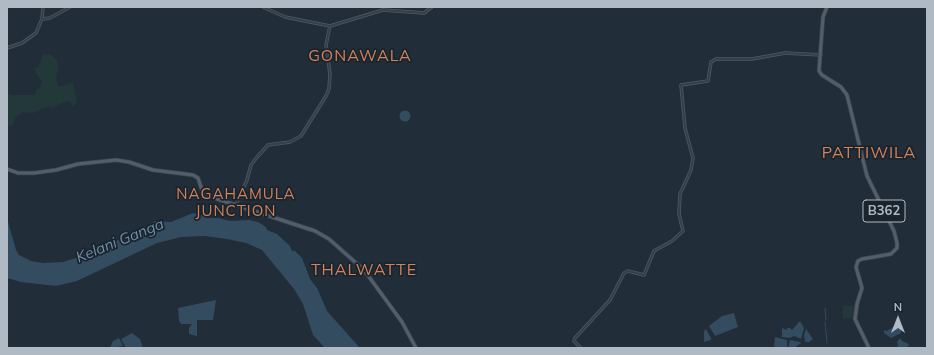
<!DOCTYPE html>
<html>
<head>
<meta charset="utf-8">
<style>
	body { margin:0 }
	#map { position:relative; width:934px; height:355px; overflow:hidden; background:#212d38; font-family:Mulish,sans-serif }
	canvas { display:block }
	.frame { position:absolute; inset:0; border:8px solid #afbac5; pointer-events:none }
	.north { position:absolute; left:878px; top:299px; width:40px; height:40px; -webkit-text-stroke:3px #1a242d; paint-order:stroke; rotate:0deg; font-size:11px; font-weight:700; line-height:16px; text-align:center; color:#afbac5 }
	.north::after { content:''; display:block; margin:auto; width:14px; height:18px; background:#afbac5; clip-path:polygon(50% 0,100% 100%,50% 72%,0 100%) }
</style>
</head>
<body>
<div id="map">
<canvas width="934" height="355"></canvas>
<div class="frame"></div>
<div class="north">N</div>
</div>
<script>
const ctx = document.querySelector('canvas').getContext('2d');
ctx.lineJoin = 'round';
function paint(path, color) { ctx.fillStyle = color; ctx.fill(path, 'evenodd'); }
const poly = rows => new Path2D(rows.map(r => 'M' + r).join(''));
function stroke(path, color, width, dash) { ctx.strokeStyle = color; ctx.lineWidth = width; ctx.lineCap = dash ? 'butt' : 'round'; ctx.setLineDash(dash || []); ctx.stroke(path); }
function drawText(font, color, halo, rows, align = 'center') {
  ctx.font = font + ' Mulish,sans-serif'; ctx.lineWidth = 3.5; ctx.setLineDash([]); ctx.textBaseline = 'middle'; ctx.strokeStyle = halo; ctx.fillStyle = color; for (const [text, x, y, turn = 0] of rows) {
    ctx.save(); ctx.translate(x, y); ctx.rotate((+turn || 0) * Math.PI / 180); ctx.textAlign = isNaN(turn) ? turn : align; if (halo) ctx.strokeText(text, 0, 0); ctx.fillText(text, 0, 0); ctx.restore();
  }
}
paint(poly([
	[43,54,50,54,57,60,59,67,56,77,58,86,64,86,73,82,77,102,73,107,70,101,64,102,53,108,49,106,33,113,22,112,15,118,13,125,7,126,7,92,11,95,35,95,36,90,39,88,42,82,34,69,38,67],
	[843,306,854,306,852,318,843,319]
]), '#233939');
paint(poly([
	'399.5 116a5.5 5.5 0 1 1 11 0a5.5 5.5 0 1 1-11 0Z',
	[193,213,204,216,207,218,218,218,230,221,249,220,258,222,266,227,267,230,277,234,290,246,292,251,295,251,302,258,310,279,317,288,327,311,360,348,325,348,313,335,303,304,294,289,262,250,246,243,227,239,205,236,181,237,157,243,77,281,56,286,21,282,7,278,7,218,16,250,19,255,31,261,43,263,63,262,82,256,143,229,155,221,171,222],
	[216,300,213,320,197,320,197,336,189,334,189,328,192,324,181,324,179,321,178,308],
	[734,313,738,327,715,336,709,326,722,316],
	[800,321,804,328,801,339,794,336,790,338,782,337,782,328,787,330,787,328,790,328,792,330],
	[896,325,901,327,901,333,891,338,884,333,884,330,887,331],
	[706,329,711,338,711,340,704,342,704,331],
	[806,329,813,339,809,342,805,342,804,335],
	[132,333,140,339,143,348,126,348,121,339],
	[775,337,787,340,787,348,776,348,774,346],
	[119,338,123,346,110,348,113,341],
	[900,338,902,341,909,344,907,348,897,348,898,344,897,342],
	[790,340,800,342,801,343,794,348,788,348]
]), '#344c60');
stroke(poly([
	[825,308,826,320],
	[825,322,827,343]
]), '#344c60', 1);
const tertiary = poly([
	[263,7,285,17,330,26],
	[42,19,50,18,70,7],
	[330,26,383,10,424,13,432,7],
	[7,48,22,43,36,33,42,19,43,7],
	[236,204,247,180,251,165,258,156,268,145,290,142,301,136,326,96,329,89,330,74,326,45,330,26],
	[581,348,574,341,575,338,610,300,624,273,628,271,644,275,654,251,672,241,683,231,679,214,680,194,691,170,693,158,685,128,681,85,708,81,711,62,716,59,752,59,785,53,821,55]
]);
const primary = poly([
	[827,7,823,17,819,71,822,75,841,87,847,95,867,176,894,231,897,243,897,248,891,254,862,259,858,261,856,267,862,288,857,304,855,319,869,348],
	[7,169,18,173,34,173,56,170,78,164,116,160,129,162,153,170,193,175,198,178,203,193,208,196,315,231,329,239,364,270,402,322,416,348]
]);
stroke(tertiary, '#4f5a63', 3.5);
stroke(primary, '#3e4852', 4.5);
stroke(tertiary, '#343f49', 2);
stroke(primary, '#525e69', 3);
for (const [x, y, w] of [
	[884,211,42]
]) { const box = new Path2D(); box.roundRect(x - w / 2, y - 11, w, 22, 3); ctx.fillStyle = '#1a242d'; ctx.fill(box); stroke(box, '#afbac5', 1); }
drawText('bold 13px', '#afbac5', null, [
	["B362",884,211]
]);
ctx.letterSpacing = '1px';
drawText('15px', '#d3825c', '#1a242d', [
	["NAGAHAMULA",236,194],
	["JUNCTION",236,211]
]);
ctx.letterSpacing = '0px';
drawText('italic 15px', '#6f8faa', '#1a242d', [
	["Kelani Ganga",120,241,-22]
]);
ctx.letterSpacing = '1px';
drawText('16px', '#d3825c', '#1a242d', [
	["GONAWALA",360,56],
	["PATTIWILA",869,153],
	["THALWATTE",364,270]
]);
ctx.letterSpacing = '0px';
</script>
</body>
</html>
